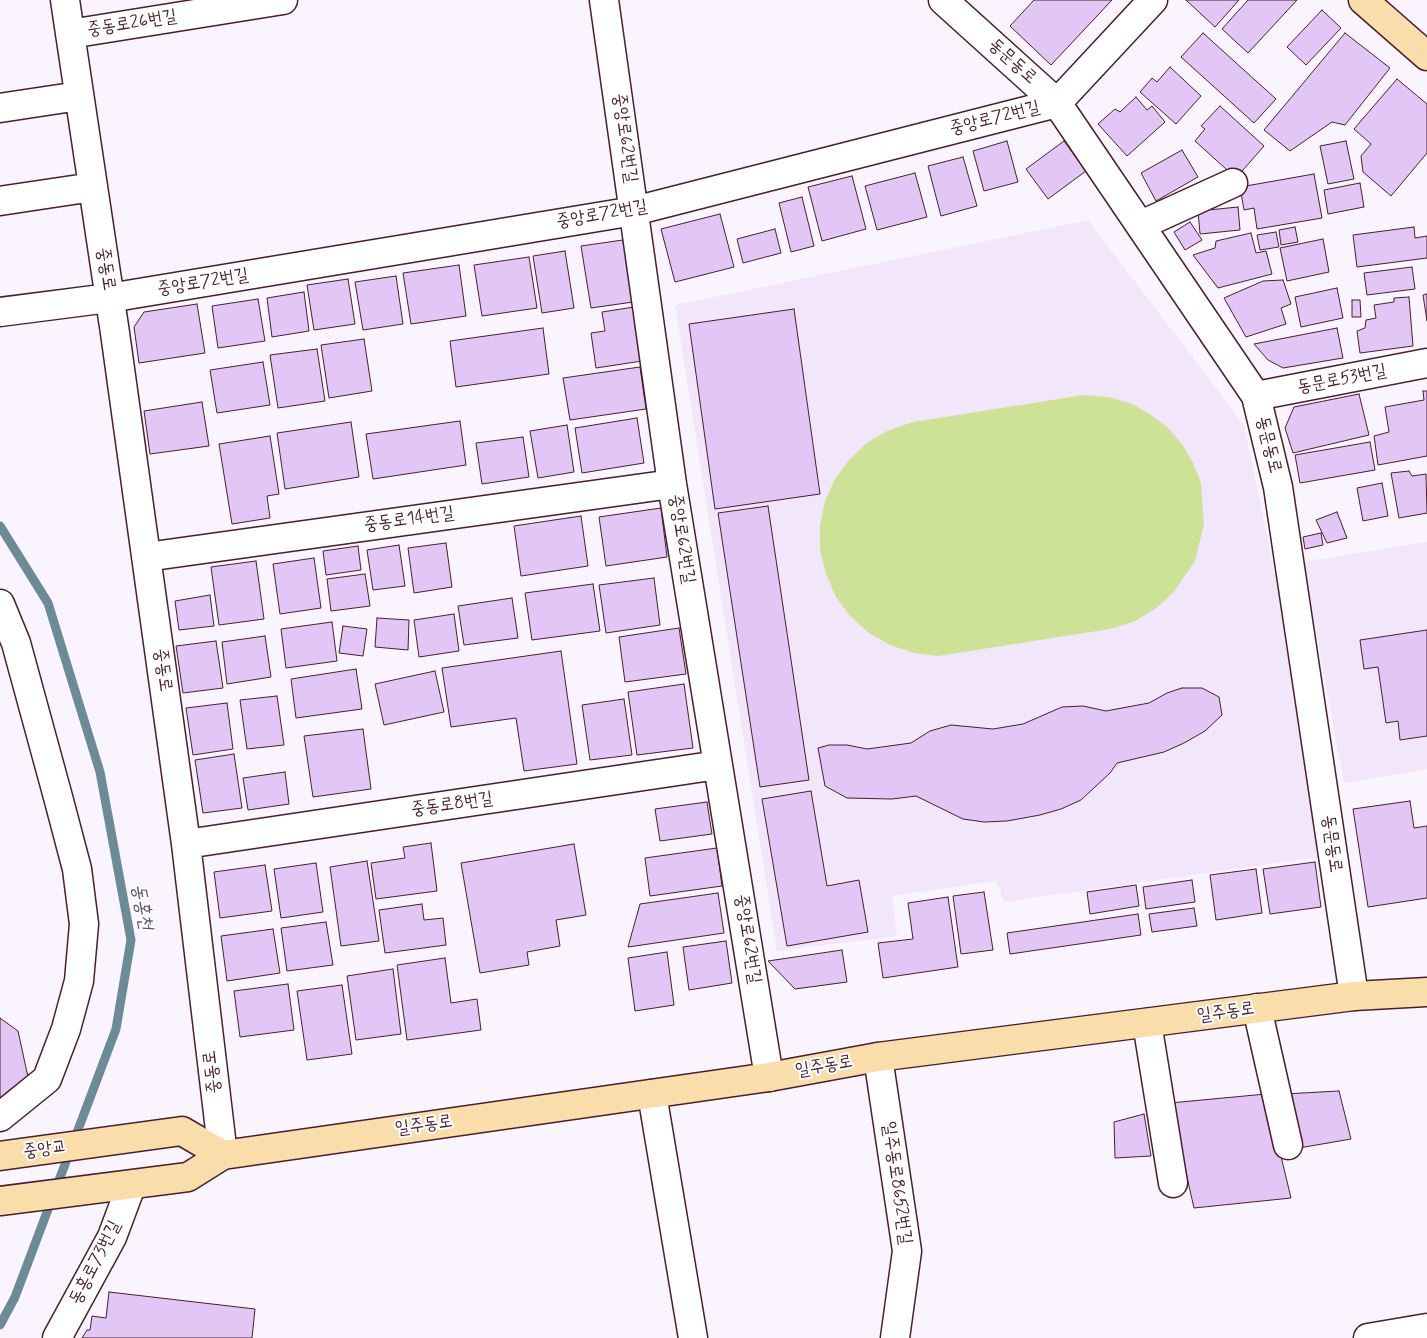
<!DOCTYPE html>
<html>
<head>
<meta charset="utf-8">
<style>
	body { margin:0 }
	canvas { display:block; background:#f9f4fd }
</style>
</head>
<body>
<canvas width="1427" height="1338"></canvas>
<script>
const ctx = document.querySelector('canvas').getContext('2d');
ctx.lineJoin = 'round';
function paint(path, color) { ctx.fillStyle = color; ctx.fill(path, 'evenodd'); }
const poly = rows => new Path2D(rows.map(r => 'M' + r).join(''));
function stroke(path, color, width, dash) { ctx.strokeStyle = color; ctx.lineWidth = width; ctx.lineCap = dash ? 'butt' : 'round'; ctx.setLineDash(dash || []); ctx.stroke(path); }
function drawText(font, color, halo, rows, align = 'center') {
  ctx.font = font + ' Mynerve,"Poor Story",sans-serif'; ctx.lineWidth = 4; ctx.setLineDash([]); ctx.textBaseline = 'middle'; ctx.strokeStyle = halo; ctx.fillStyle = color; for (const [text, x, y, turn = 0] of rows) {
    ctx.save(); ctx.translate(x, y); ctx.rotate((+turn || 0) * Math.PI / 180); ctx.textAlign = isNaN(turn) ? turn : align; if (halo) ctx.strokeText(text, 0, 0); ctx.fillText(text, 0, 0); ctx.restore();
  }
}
paint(poly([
	[1088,220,1244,425,1333,855,1004,902,996,881,892,896,897,936,777,951,675,305],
	[1427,542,1427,769,1344,783,1303,562]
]), '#f2e6fb');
paint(poly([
	[1084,395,1109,397,1132,404,1151,415,1168,428,1182,444,1193,463,1201,483,1204,524,1195,561,1173,593,1155,609,1133,622,1110,629,938,656,914,653,890,645,869,633,850,616,836,597,826,574,820,550,820,525,825,501,835,479,850,459,868,442,889,430,913,422]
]), '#cde297');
stroke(poly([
	[0,526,48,603,100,772,131,940,116,1029,15,1297,0,1325]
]), '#6c8b96', 9);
const building = poly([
	[1034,0,1112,0,1051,65,1010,26,1034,0],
	[1186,0,1239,0,1215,27,1186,0],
	[1248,0,1297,0,1248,53,1222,29,1248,0],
	[1322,10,1341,28,1306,65,1287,47,1322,10],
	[1203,33,1276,99,1254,123,1181,57,1203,33],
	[1345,33,1390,68,1345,125,1332,122,1290,151,1264,130,1345,33],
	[1170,67,1201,96,1176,124,1140,92,1152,78,1157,82,1170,67],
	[1397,79,1427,104,1427,153,1391,196,1363,172,1361,156,1371,144,1354,129,1397,79],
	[1136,97,1147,110,1152,106,1165,122,1127,156,1098,124,1115,109,1120,112,1136,97],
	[1220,106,1264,146,1236,178,1195,141,1205,129,1201,126,1220,106],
	[1007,141,1018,182,984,191,973,151,1007,141],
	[1064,141,1086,171,1048,199,1026,169,1064,141],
	[1346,141,1354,179,1328,184,1320,146,1346,141],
	[1182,150,1198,177,1156,201,1141,173,1182,150],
	[963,157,977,206,941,216,928,166,963,157],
	[915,173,927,217,877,230,865,186,915,173],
	[1314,174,1322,218,1257,229,1254,208,1244,210,1240,187,1314,174],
	[852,176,866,229,822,241,808,187,852,176],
	[1360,183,1364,207,1328,214,1324,190,1360,183],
	[802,197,814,246,791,252,779,203,802,197],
	[1238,207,1240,230,1200,234,1198,211,1238,207],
	[720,214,734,267,675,282,661,229,720,214],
	[1190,222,1202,240,1185,250,1174,232,1190,222],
	[1295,227,1298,242,1281,245,1279,230,1295,227],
	[1414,227,1415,238,1427,236,1427,258,1357,267,1353,235,1414,227],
	[775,229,781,253,743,263,737,239,775,229],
	[1276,232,1279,247,1260,250,1257,235,1276,232],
	[1251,233,1256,253,1266,251,1272,274,1218,288,1193,255,1215,248,1216,241,1251,233],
	[1323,239,1329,272,1287,281,1280,248,1323,239],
	[623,240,633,302,591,308,581,246,623,240],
	[565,251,574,308,542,313,533,256,565,251],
	[529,257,537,308,482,316,474,265,529,257],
	[459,265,466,316,411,324,403,273,459,265],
	[1412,267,1415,289,1367,295,1364,273,1412,267],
	[396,276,403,324,363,330,355,282,396,276],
	[348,279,355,324,314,330,307,285,348,279],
	[1283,280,1291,304,1281,308,1286,324,1246,337,1224,298,1263,281,1283,280],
	[1337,288,1343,318,1301,327,1295,297,1337,288],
	[304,292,309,331,272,337,267,298,304,292],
	[1427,294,1427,321,1423,295,1427,294],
	[1409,297,1413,346,1360,353,1357,331,1365,328,1366,320,1376,318,1374,305,1394,302,1394,298,1409,297],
	[258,299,265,341,218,348,212,306,258,299],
	[1352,300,1360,300,1361,317,1352,317,1352,300],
	[197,304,205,353,139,363,134,327,144,312,197,304],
	[634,307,642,361,596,368,591,333,605,331,602,312,634,307],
	[794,309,820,494,715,509,689,324,794,309],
	[543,328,549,374,456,387,450,341,543,328],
	[1337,328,1343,358,1283,368,1268,360,1254,344,1337,328],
	[364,339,372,391,329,398,321,345,364,339],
	[317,349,325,401,278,408,270,355,317,349],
	[263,362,270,405,217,413,210,370,263,362],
	[640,367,646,409,570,420,563,378,640,367],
	[1423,391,1427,391,1427,456,1378,465,1374,436,1389,432,1385,407,1424,400,1423,391],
	[1359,394,1369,435,1293,453,1285,428,1294,407,1359,394],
	[202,402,209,446,150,454,144,411,202,402],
	[637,418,644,463,582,473,575,428,637,418],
	[460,421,466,465,373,479,366,434,460,421],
	[351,422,359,477,285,489,277,433,351,422],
	[567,425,574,472,538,478,530,431,567,425],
	[270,436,279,494,267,496,270,518,232,524,219,444,270,436],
	[523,437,529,477,482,484,476,443,523,437],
	[1370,442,1375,470,1300,483,1295,455,1370,442],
	[1409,471,1412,476,1426,474,1427,513,1399,518,1391,473,1409,471],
	[1382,483,1388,516,1363,521,1357,488,1382,483],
	[768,506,809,780,760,787,718,513,768,506],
	[661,508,667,557,606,566,599,517,661,508],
	[1337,512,1347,538,1327,543,1316,520,1337,512],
	[581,516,588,566,521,576,514,526,581,516],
	[1321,533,1323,545,1305,549,1303,537,1321,533],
	[446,543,452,587,414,593,408,548,446,543],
	[399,545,405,586,373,590,367,550,399,545],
	[358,546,361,570,326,575,323,551,358,546],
	[314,558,321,608,280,614,273,564,314,558],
	[256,561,264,619,219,625,211,567,256,561],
	[365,574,370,606,331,611,327,579,365,574],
	[654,578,660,625,606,633,599,585,654,578],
	[593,584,600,631,532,640,525,593,593,584],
	[210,595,214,626,179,630,175,601,210,595],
	[512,598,518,638,464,645,458,606,512,598],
	[454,614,459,651,419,657,414,620,454,614],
	[377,618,409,620,408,650,375,647,377,618],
	[332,622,337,661,286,668,281,629,332,622],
	[343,626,367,629,363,656,339,653,343,626],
	[679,628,686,674,625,682,619,637,679,628],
	[1427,630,1427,736,1400,740,1398,721,1386,723,1378,667,1364,669,1360,640,1427,630],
	[265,636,271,677,227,684,222,642,265,636],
	[216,641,223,688,183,693,176,646,216,641],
	[561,651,577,764,524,771,516,718,451,727,442,668,561,651],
	[356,669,362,709,296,718,291,679,356,669],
	[435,671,444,712,384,725,375,684,435,671],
	[684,684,693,748,637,755,628,692,684,684],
	[1182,688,1202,688,1219,697,1222,715,1205,731,1184,743,1164,752,1117,763,1110,773,1081,800,1061,809,1040,815,1007,821,984,822,963,819,916,796,892,799,847,798,825,786,818,748,829,745,847,745,867,749,911,743,930,731,951,725,993,729,1023,724,1062,707,1083,706,1106,711,1149,703,1167,693,1182,688],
	[277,696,284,745,247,749,240,700,277,696],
	[624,699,632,755,590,760,582,705,624,699],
	[227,703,233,749,193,755,186,708,227,703],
	[363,729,371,789,313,797,304,736,363,729],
	[234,754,242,808,203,813,195,760,234,754],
	[285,772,289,804,248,810,243,778,285,772],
	[811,791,827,886,859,880,868,932,787,946,762,799,811,791],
	[1410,801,1414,828,1427,826,1427,898,1368,907,1353,809,1410,801],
	[707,802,712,834,660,841,655,809,707,802],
	[431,843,437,891,376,899,371,863,405,858,403,847,431,843],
	[574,844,586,915,556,920,560,946,527,952,529,965,480,973,461,863,574,844],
	[717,848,722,886,650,896,645,858,717,848],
	[367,861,379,941,341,946,330,867,367,861],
	[1315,862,1321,907,1270,914,1263,869,1315,862],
	[316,863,323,912,281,918,274,869,316,863],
	[265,865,272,911,220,918,214,872,265,865],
	[1256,869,1262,913,1216,920,1210,875,1256,869],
	[1192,880,1195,902,1146,909,1143,887,1192,880],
	[1136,885,1139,906,1090,914,1087,892,1136,885],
	[984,892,993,950,961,954,953,896,984,892],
	[718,893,724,933,628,947,640,904,718,893],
	[948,897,958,967,883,978,878,943,913,939,908,903,948,897],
	[422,904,424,920,443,918,446,945,385,953,379,910,422,904],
	[1194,908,1197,926,1152,932,1149,914,1194,908],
	[1138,914,1141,935,1010,954,1007,933,1138,914],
	[326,922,333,965,287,971,281,928,326,922],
	[273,929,280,973,227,981,221,936,273,929],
	[726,941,732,983,689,990,683,947,726,941],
	[842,950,847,982,795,989,768,961,842,950],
	[667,952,674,1005,635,1011,628,958,667,952],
	[445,958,451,1003,477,999,481,1030,407,1040,397,965,445,958],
	[393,969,401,1034,356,1040,347,976,393,969],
	[288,984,294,1030,240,1037,234,991,288,984],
	[342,985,352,1054,307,1060,297,991,342,985],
	[0,1018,18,1031,28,1077,0,1099,0,1018],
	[1339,1091,1351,1139,1299,1148,1284,1094,1339,1091],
	[1266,1094,1291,1198,1194,1208,1170,1103,1266,1094],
	[1144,1114,1151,1156,1115,1158,1114,1122,1144,1114],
	[109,1292,255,1309,252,1338,82,1338,87,1330,90,1330,92,1316,106,1318,109,1292]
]);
paint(building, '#e2c6f5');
stroke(building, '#4a1f2b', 1);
const minor = poly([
	[65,0,115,333,186,844,223,1155],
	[604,0,672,484,769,1077],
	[943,0,1057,103,1256,396,1278,487,1354,996],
	[70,34,283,0],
	[0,108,79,96],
	[0,201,93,187],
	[1141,225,1233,183],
	[0,312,109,298,634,211,1057,103,1153,0],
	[1256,396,1427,363],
	[146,557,672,484],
	[0,604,16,643,58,797,77,869,84,924,79,981,66,1029,47,1079,0,1117],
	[186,844,718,765],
	[1257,1008,1288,1145],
	[1147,1023,1173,1183],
	[878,1057,907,1251,895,1338],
	[652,1094,693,1338],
	[57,1338,112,1237,131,1186],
	[1368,1338,1427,1328]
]);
const major = poly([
	[1363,0,1427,56],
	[0,1156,182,1131,223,1155],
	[0,1201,188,1177,223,1155,769,1077,878,1057,1354,996,1427,992]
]);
stroke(minor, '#4a1f2b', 31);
stroke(major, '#4a1f2b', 31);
stroke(minor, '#fff', 28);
stroke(major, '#f9deab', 28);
drawText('18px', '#4a1f2b', '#fff', [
	["중동로26번길",132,24,-9],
	["동문동로",1012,62,42],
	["중앙로72번길",995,119,-14],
	["중앙로62번길",624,138,82],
	["중앙로72번길",602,215,-10],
	["중동로",105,269,81],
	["중앙로72번길",203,283,-9],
	["동문로53번길",1342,380,-11],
	["동문동로",1268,445,76],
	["중동로14번길",409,520,-8],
	["중앙로62번길",681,539,81],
	["중동로",162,670,82],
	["중동로8번길",452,805,-8],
	["동문동로",1331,844,82],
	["중앙로62번길",747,939,81],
	["일주동로",1226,1013,-8],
	["일주동로",824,1067,-10],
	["중동로",213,1072,-97],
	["일주동로",424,1126,-8],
	["중앙교",45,1150,-8],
	["일주동로8652번길",896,1183,82],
	["동홍로73번길",96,1263,-63]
]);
drawText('italic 19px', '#5b5561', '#fff', [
	["동홍천",141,907,80]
]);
</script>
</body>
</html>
